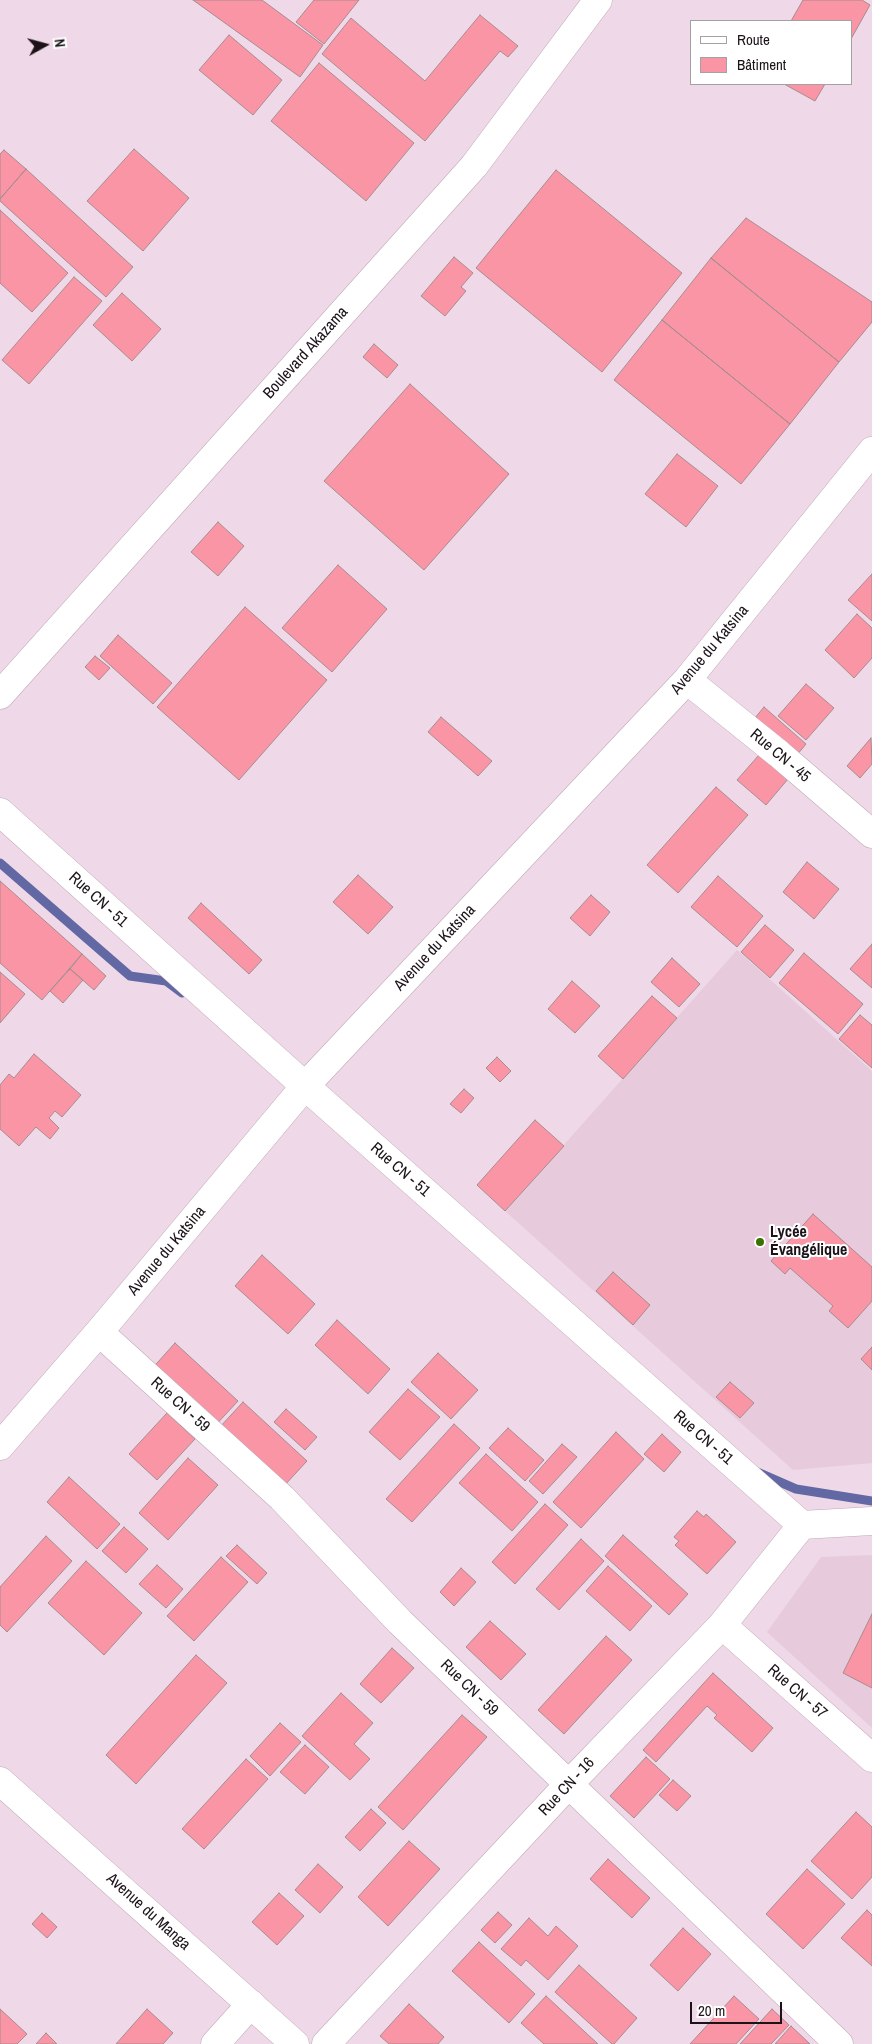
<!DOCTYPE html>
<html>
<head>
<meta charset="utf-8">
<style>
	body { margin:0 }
	#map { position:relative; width:872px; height:2044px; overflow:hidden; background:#efd8e7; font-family:"Archivo Narrow",sans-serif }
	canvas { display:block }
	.legend { position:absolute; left:690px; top:20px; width:162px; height:65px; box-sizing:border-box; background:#fff; border:1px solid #a4a1a3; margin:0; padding:6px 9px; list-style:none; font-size:15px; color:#1b1318 }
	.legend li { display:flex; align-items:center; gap:10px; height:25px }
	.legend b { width:25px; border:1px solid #a4a1a3 }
	.north { position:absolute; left:20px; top:20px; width:50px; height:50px; -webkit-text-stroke:4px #fff; paint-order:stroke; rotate:83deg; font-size:14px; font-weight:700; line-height:20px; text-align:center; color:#1b1318 }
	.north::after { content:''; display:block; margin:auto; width:18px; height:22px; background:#1b1318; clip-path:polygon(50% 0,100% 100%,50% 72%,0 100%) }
	.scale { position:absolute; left:690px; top:2002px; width:92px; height:22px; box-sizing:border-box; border:2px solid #1b1318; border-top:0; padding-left:6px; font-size:15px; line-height:18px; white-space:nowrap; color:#1b1318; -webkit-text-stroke:4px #fff; paint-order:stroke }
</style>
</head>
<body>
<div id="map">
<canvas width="872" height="2044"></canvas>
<ul class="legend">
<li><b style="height:6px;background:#fff"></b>Route</li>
<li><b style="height:14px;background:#fa95a5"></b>Bâtiment</li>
</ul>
<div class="north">N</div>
<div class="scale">20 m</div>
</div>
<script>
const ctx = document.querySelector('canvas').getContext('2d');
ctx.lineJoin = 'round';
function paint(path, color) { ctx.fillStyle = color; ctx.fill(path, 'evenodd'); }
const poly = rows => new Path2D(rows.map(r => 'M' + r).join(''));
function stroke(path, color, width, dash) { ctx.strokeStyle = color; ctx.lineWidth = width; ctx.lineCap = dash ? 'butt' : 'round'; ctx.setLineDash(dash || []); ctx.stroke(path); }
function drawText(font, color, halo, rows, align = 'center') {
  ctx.font = font + ' "Archivo Narrow",sans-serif'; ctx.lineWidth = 4; ctx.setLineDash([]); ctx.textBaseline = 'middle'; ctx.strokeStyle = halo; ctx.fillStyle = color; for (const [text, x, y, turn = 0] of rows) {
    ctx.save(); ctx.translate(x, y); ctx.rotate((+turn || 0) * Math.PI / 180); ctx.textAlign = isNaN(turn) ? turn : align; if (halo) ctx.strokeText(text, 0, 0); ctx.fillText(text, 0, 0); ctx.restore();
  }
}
paint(poly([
	[737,950,872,1071,872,1463,793,1470,505,1211],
	[872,1555,872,1728,767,1632,821,1557]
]), '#e8cadd');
stroke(poly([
	[0,863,130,976,166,981,182,993],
	[757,1472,796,1489,872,1501]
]), '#6268a3', 9);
const building = poly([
	[193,0,262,0,323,45,300,77,193,0],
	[314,0,359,0,324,44,296,22,314,0],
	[803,0,862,0,870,5,851,39,851,21,791,21,803,0],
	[480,15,518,46,508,57,500,51,425,141,322,54,351,18,425,81,480,15],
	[229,35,282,80,253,115,199,70,229,35],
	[319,63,414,143,366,201,271,121,319,63],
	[784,84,825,84,815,101,784,84],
	[134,149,189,198,143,251,87,201,134,149],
	[4,150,26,169,0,199,0,154,4,150],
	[26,169,133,267,106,297,0,201,0,199,26,169],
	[556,170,682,273,602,372,476,268,556,170],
	[0,210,68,273,32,312,0,283,0,210],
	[746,218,872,302,872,322,839,362,711,258,746,218],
	[454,257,473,273,461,287,466,291,445,316,421,296,454,257],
	[711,258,839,362,790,424,662,320,711,258],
	[74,277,102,301,29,384,2,360,74,277],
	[122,293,161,329,132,361,93,325,122,293],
	[662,320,790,424,741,484,614,380,662,320],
	[374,344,398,365,387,378,363,357,374,344],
	[410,384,509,474,424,570,324,481,410,384],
	[677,454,718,486,686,527,645,494,677,454],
	[218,522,244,546,218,576,191,552,218,522],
	[338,565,387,609,332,672,282,628,338,565],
	[872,574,872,621,848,600,872,574],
	[245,607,327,680,239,780,157,707,245,607],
	[857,614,872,628,872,658,854,678,825,650,857,614],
	[118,635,172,683,153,704,100,656,118,635],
	[95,656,110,668,99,680,85,667,95,656],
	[806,684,834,708,806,740,778,716,806,684],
	[764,707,806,744,792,761,750,724,764,707],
	[441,717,492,761,478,776,428,732,441,717],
	[871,738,872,764,860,778,847,766,871,738],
	[759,755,788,779,766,805,737,780,759,755],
	[716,787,748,815,678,893,647,865,716,787],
	[807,862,839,889,814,919,783,892,807,862],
	[358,875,393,907,368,934,333,902,358,875],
	[718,876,763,916,737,947,691,907,718,876],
	[0,881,82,954,42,1000,0,963,0,881],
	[591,895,610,912,590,936,570,918,591,895],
	[201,903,262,960,249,974,188,918,201,903],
	[765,925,794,950,770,978,741,952,765,925],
	[872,944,872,988,850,969,872,944],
	[804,953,863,1004,838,1034,779,983,804,953],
	[82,954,106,976,94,990,70,969,82,954],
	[672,958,700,984,679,1007,651,982,672,958],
	[70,969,83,980,63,1003,50,991,70,969],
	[0,972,25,994,0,1023,0,972],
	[572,981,600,1006,575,1033,548,1009,572,981],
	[652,996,677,1018,623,1079,598,1056,652,996],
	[860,1015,872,1025,872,1068,839,1039,860,1015],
	[34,1054,81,1095,62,1117,55,1111,49,1118,59,1128,50,1139,36,1127,19,1146,0,1129,0,1085,9,1074,14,1078,34,1054],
	[497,1057,511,1071,500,1082,486,1068,497,1057],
	[464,1089,474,1098,461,1113,450,1104,464,1089],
	[535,1120,564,1146,505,1211,477,1185,535,1120],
	[813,1214,872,1267,872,1301,848,1328,829,1311,833,1306,790,1268,785,1274,771,1261,813,1214],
	[262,1255,315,1304,288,1334,235,1286,262,1255],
	[613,1272,650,1305,633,1325,596,1291,613,1272],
	[337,1320,390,1369,368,1394,315,1345,337,1320],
	[175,1343,238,1401,212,1429,149,1372,175,1343],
	[872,1347,872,1370,861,1359,872,1347],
	[438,1353,478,1390,451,1419,411,1382,438,1353],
	[730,1382,754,1403,740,1418,716,1397,730,1382],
	[408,1389,440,1417,400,1460,369,1432,408,1389],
	[243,1402,307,1461,283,1487,219,1428,243,1402],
	[286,1409,317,1437,305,1450,274,1422,286,1409],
	[167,1413,195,1439,157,1480,129,1454,167,1413],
	[454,1424,480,1448,412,1522,386,1499,454,1424],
	[508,1428,544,1460,525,1481,489,1448,508,1428],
	[616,1432,644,1459,581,1528,553,1502,616,1432],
	[662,1434,681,1452,664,1472,644,1454,662,1434],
	[562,1444,577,1457,543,1494,529,1481,562,1444],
	[486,1454,538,1502,512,1531,459,1483,486,1454],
	[188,1458,218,1485,168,1540,139,1513,188,1458],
	[69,1477,120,1524,97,1549,47,1502,69,1477],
	[545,1504,568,1525,515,1584,492,1562,545,1504],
	[697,1511,704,1517,706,1514,736,1542,707,1574,675,1545,679,1541,674,1537,697,1511],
	[124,1527,148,1549,126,1573,102,1551,124,1527],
	[623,1535,688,1594,669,1615,605,1556,623,1535],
	[46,1536,72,1561,7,1632,0,1625,0,1587,46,1536],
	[581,1539,604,1561,559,1610,536,1589,581,1539],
	[237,1545,267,1573,257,1584,226,1556,237,1545],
	[221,1557,248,1582,194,1641,167,1616,221,1557],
	[86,1561,142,1613,104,1655,48,1603,86,1561],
	[157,1565,183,1589,166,1608,139,1584,157,1565],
	[608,1566,652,1606,630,1631,586,1591,608,1566],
	[461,1568,476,1582,454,1606,440,1592,461,1568],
	[872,1614,872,1688,843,1673,872,1614],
	[490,1621,526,1654,501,1680,466,1647,490,1621],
	[606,1636,632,1660,564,1734,538,1710,606,1636],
	[392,1648,414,1668,381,1703,360,1684,392,1648],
	[196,1655,227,1683,136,1784,106,1755,196,1655],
	[713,1673,773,1728,752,1752,714,1718,717,1715,707,1706,656,1762,643,1750,713,1673],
	[341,1693,373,1723,354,1744,370,1759,350,1780,302,1736,341,1693],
	[462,1715,487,1737,403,1830,378,1807,462,1715],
	[280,1723,301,1742,270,1776,250,1756,280,1723],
	[305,1745,329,1767,305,1794,280,1772,305,1745],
	[646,1757,670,1779,634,1818,610,1796,646,1757],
	[246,1759,268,1779,204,1849,182,1829,246,1759],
	[673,1780,691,1796,677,1811,659,1795,673,1780],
	[371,1809,386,1823,360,1851,345,1837,371,1809],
	[856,1812,872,1827,872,1877,852,1899,811,1861,856,1812],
	[409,1841,440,1869,388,1926,358,1897,409,1841],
	[608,1859,650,1898,632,1918,590,1879,608,1859],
	[318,1864,343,1887,320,1913,295,1890,318,1864],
	[807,1869,845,1904,803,1949,766,1914,807,1869],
	[279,1893,304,1916,277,1945,252,1922,279,1893],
	[867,1910,872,1915,872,1966,841,1938,867,1910],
	[498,1912,512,1925,495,1943,481,1930,498,1912],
	[42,1913,57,1927,47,1938,32,1924,42,1913],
	[529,1918,548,1936,556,1926,578,1946,548,1980,526,1960,521,1966,501,1949,529,1918],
	[683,1928,711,1954,678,1991,650,1965,683,1928],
	[479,1942,535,1994,509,2023,452,1971,479,1942],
	[579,1965,637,2018,614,2044,612,2044,555,1992,579,1965],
	[546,1996,598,2044,544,2044,521,2023,546,1996],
	[734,1996,759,2019,736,2044,690,2044,734,1996],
	[409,2004,444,2037,438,2044,389,2044,380,2036,409,2004],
	[0,2009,27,2034,17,2044,0,2044,0,2009],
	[147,2009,173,2033,163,2044,116,2044,147,2009],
	[772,2009,789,2025,771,2044,740,2044,772,2009],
	[791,2026,810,2044,775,2044,791,2026],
	[46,2033,57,2044,36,2044,46,2033]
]);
paint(building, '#fa95a5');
stroke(building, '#a68c8f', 1);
const street = poly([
	[687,680,779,754,872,834],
	[0,695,474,166,598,0],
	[0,812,305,1086,802,1525],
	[99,1332,282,1498,400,1622,839,2044],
	[0,1446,99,1332,305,1086,687,680,872,451],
	[802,1525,872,1521],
	[722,1625,872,1758],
	[215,2044,251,2004],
	[326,2044,569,1784,722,1625,802,1525]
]);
const secondary = poly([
	[0,1781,295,2044]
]);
stroke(street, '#c0aab8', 29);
stroke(secondary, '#c0aab8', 29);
stroke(street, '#fff', 28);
stroke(secondary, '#fff', 28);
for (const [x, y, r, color] of [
	[760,1242,5,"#387201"]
]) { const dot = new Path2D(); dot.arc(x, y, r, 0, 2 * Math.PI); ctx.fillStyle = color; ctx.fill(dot); stroke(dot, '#fff', 2); }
drawText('16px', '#1b1318', '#fff', [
	["Boulevard Akazama",306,353,-48],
	["Avenue du Katsina",710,650,-50],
	["Rue CN - 45",780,756,40],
	["Rue CN - 51",98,900,42],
	["Avenue du Katsina",435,948,-47],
	["Rue CN - 51",400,1170,41],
	["Avenue du Katsina",167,1251,-50],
	["Rue CN - 59",180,1405,42],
	["Rue CN - 51",703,1438,41],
	["Rue CN - 59",469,1688,44],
	["Rue CN - 57",797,1692,41],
	["Rue CN - 16",567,1787,-47],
	["Avenue du Manga",148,1912,42]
]);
drawText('bold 16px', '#1b1318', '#fff', [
	["Lycée",770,1233],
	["Évangélique",770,1251]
], 'left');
</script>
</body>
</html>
